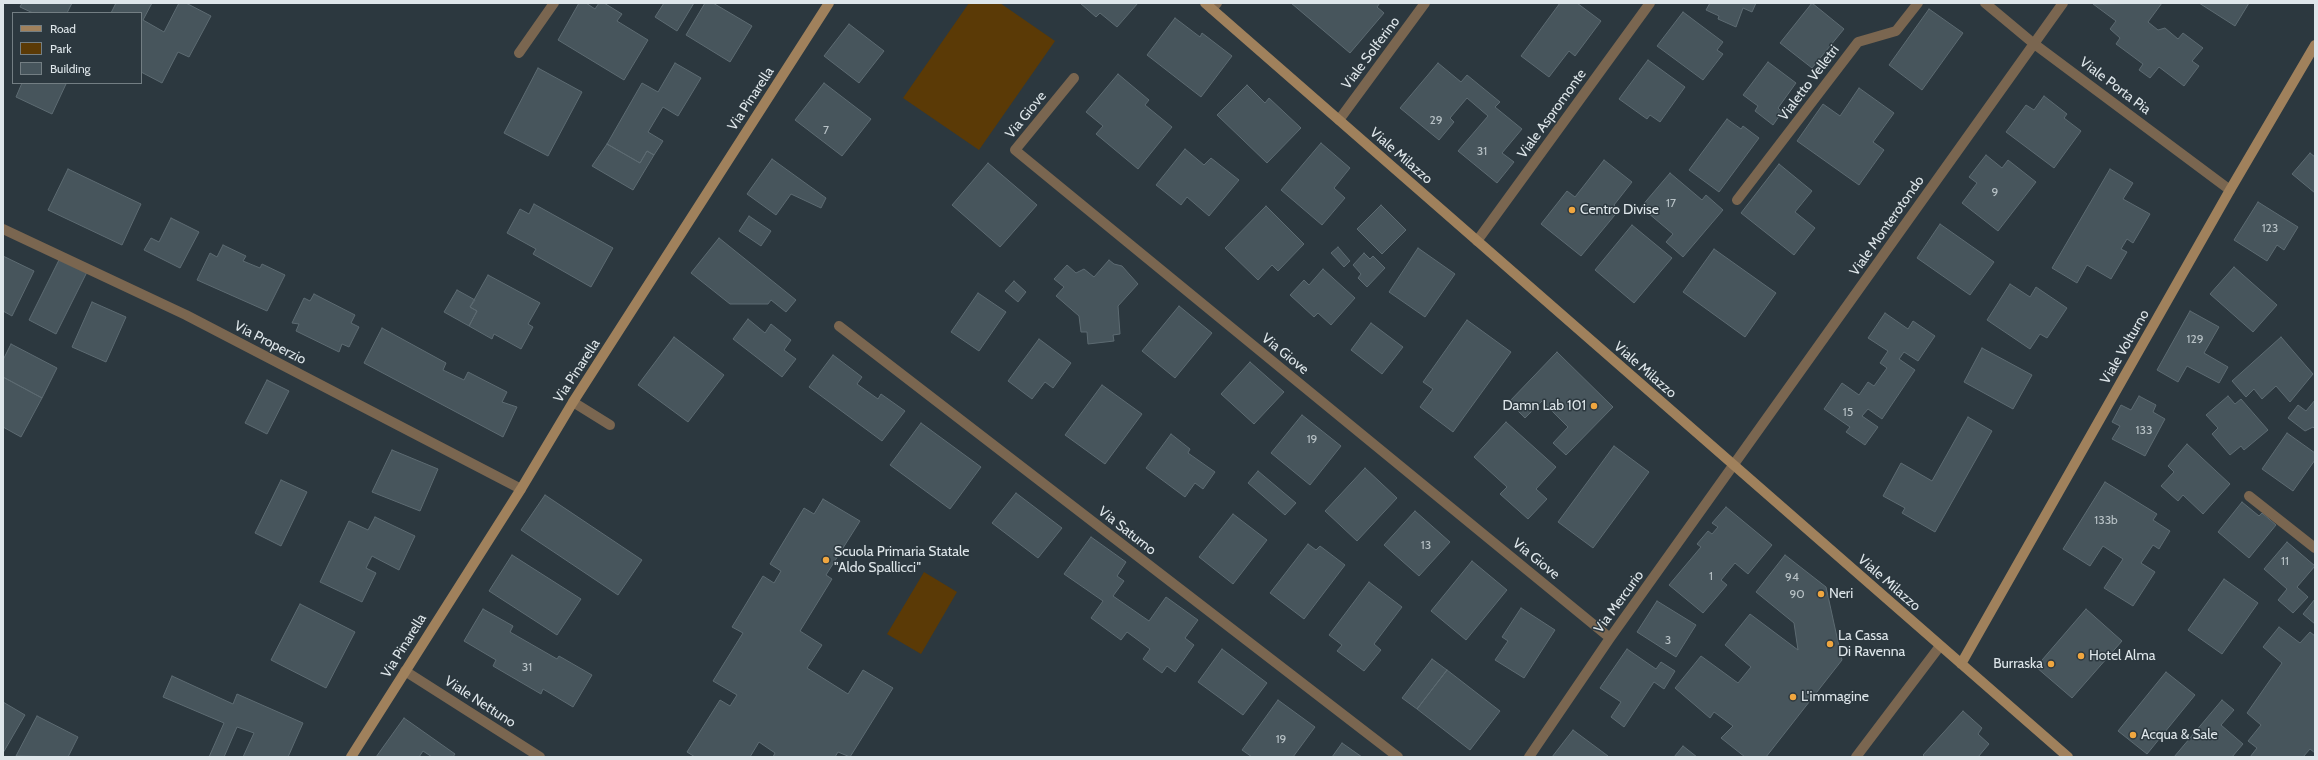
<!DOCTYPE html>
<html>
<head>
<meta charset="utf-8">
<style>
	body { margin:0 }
	#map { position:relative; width:2318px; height:760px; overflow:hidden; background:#2c383f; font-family:Cabin,sans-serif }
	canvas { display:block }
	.frame { position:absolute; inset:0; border:4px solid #dee6ea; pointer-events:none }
	.legend { position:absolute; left:12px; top:12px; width:130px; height:72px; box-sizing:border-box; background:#2c383f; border:1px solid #737e83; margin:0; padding:5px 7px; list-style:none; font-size:12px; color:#dee6ea }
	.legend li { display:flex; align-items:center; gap:8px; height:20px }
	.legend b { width:20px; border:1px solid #737e83 }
</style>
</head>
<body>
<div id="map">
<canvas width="2318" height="760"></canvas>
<div class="frame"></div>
<ul class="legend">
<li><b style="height:5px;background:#a0815c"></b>Road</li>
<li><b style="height:11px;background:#5b3a06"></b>Park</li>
<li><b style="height:11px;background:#47555c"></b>Building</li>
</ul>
</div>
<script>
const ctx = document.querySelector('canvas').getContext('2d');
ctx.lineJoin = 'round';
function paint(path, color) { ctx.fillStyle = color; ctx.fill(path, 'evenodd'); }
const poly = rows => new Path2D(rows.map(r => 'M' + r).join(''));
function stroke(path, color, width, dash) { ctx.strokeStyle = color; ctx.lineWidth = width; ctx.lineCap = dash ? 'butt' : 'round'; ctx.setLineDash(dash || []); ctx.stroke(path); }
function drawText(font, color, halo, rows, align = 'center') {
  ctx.font = font + ' Cabin,sans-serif'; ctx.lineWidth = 3; ctx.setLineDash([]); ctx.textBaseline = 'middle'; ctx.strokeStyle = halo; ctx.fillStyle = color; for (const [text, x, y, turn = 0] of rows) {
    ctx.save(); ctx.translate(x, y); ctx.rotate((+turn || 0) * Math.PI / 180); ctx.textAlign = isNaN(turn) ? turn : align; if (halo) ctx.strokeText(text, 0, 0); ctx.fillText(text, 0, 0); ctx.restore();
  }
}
paint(poly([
	[969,3,1000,3,1055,41,979,150,903,98],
	[924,572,957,592,921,654,887,634]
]), '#5b3a06');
const building = poly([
	[22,3,72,3,67,13,33,13,20,7,22,3],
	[116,3,152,3,143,20,164,32,179,3,186,3,211,16,189,57,178,52,162,83,141,72,141,13,111,13,116,3],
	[579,3,586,3,595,9,599,3,604,3,622,14,617,21,648,40,624,80,558,40,579,3],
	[664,3,694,3,677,31,655,17,664,3],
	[705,3,713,3,752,26,730,62,686,35,705,3],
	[1080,3,1138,3,1117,27,1100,13,1096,17,1080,3],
	[1291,3,1380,3,1377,7,1384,13,1350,53,1291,3],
	[1560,3,1577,3,1601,21,1575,56,1569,51,1549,77,1521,56,1560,3],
	[1710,3,1709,3,1756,3,1752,12,1743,8,1736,27,1718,19,1719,16,1706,10,1710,3],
	[1812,3,1844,29,1812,68,1780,43,1812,3],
	[2162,3,2148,22,2158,30,2165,28,2178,39,2183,33,2203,48,2192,61,2199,66,2184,86,2159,67,2150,78,2139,70,2143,64,2116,44,2120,38,2110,29,2116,21,2093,4,2162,3],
	[2199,3,2249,3,2235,26,2199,3],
	[1929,9,1963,33,1922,90,1889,65,1929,9],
	[1683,12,1723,42,1717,50,1723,54,1703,80,1657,46,1683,12],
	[1175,18,1200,37,1202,33,1232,56,1201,97,1147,55,1175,18],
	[849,24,884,51,859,83,824,56,849,24],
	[1648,60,1685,87,1660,122,1650,115,1647,119,1619,99,1648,60],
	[1768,62,1796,83,1778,108,1782,112,1773,125,1755,111,1758,106,1743,95,1768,62],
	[675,63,701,78,678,116,663,107,648,132,663,141,654,155,647,151,640,163,607,144,642,83,658,92,675,63],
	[1438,63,1461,82,1467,75,1500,102,1495,107,1522,129,1502,153,1514,162,1497,183,1458,151,1488,116,1467,98,1450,118,1454,122,1439,140,1400,108,1438,63],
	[538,68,582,92,548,156,504,133,538,68],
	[1118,74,1149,100,1145,105,1172,127,1138,169,1096,134,1103,126,1086,112,1118,74],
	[22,83,63,83,66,84,52,114,16,97,22,83],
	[824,83,871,119,842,156,795,120,824,83],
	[1247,85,1265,103,1269,98,1301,128,1267,163,1217,115,1247,85],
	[1859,88,1894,113,1873,142,1884,150,1859,185,1797,141,1823,104,1840,116,1859,88],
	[2044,96,2067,114,2064,118,2081,131,2054,168,2006,132,2026,105,2034,110,2044,96],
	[1727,119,1741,129,1743,126,1759,138,1719,192,1689,170,1727,119],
	[1321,143,1350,168,1334,188,1345,198,1322,225,1281,190,1321,143],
	[607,144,640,163,647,151,654,155,633,190,592,166,607,144],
	[1185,149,1204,165,1211,158,1239,180,1209,216,1187,197,1181,205,1156,185,1185,149],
	[2310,153,2315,157,2315,193,2292,174,2310,153],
	[1986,155,2002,168,2008,160,2036,182,1998,231,1962,203,1977,183,1969,177,1986,155],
	[772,159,826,198,821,208,791,194,776,215,747,194,772,159],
	[1604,160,1632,182,1614,205,1619,210,1581,256,1541,224,1567,191,1575,197,1604,160],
	[988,163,1037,205,1000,247,952,205,988,163],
	[1779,164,1812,191,1795,212,1815,228,1794,255,1741,213,1779,164],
	[68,169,141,204,122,245,48,210,68,169],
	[2110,169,2133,183,2123,199,2150,214,2133,243,2127,239,2121,249,2127,252,2111,279,2087,265,2077,283,2052,268,2110,169],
	[1670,173,1702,200,1706,195,1723,210,1683,257,1666,242,1673,234,1641,207,1670,173],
	[2258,202,2298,227,2284,250,2277,245,2267,261,2234,240,2258,202],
	[534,204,613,248,591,287,533,254,536,249,507,233,520,209,529,214,534,204],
	[1381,205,1406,230,1382,254,1357,229,1381,205],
	[1266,206,1304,244,1278,271,1272,265,1258,280,1225,248,1266,206],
	[749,216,771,231,761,246,739,231,749,216],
	[171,218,199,232,180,268,144,250,151,238,159,242,171,218],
	[1940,224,1994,262,1970,295,1917,258,1940,224],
	[1632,225,1672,258,1634,303,1595,270,1632,225],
	[719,238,796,300,786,312,771,300,768,304,730,304,691,273,719,238],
	[223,245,246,256,243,261,260,268,262,264,285,275,267,311,197,280,210,253,217,257,223,245],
	[1338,247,1350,261,1344,267,1331,253,1338,247],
	[1418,248,1455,274,1425,317,1389,292,1418,248],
	[1714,249,1776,293,1745,337,1683,292,1714,249],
	[1364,253,1370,259,1373,256,1385,268,1367,287,1358,278,1361,274,1353,265,1364,253],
	[3,256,34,271,12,316,3,311,3,256],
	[61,256,88,270,56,334,29,320,61,256],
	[1109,260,1114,264,1122,266,1138,284,1118,306,1120,334,1113,335,1114,341,1088,344,1087,332,1081,332,1079,316,1056,296,1064,287,1054,279,1067,265,1076,273,1084,269,1094,277,1109,260],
	[2234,267,2277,305,2253,332,2210,294,2234,267],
	[1323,269,1355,298,1331,325,1318,313,1314,317,1290,295,1304,280,1309,285,1323,269],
	[488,275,540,303,528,324,533,327,521,349,494,334,492,339,469,326,477,311,470,307,488,275],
	[1014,281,1026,292,1018,302,1005,291,1014,281],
	[2010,284,2030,297,2036,287,2067,308,2047,338,2040,334,2030,349,1987,320,2010,284],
	[457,290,475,300,470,307,477,311,469,326,444,312,457,290],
	[978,293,1006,312,979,351,951,332,978,293],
	[314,294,355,315,351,323,359,327,349,347,342,344,339,352,296,331,299,324,292,323,304,298,310,301,314,294],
	[92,302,126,317,106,362,72,347,92,302],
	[1179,306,1212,333,1175,378,1142,351,1179,306],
	[2190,311,2219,327,2204,353,2228,367,2219,383,2187,366,2178,382,2157,370,2190,311],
	[1885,313,1908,329,1913,321,1935,336,1918,361,1904,352,1899,359,1915,370,1882,419,1868,409,1862,416,1878,427,1865,445,1846,432,1850,427,1824,409,1842,383,1859,395,1868,382,1874,386,1887,368,1880,363,1888,351,1868,338,1885,313],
	[748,319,765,333,771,324,791,340,784,350,796,359,782,377,733,339,748,319],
	[1467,320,1511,352,1453,432,1420,407,1433,389,1423,382,1467,320],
	[1371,323,1403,347,1382,374,1351,350,1371,323],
	[382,328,446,363,443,370,464,380,468,372,507,392,502,402,517,407,503,437,364,363,382,328],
	[674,337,724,375,688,422,638,385,674,337],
	[2281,337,2313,374,2290,402,2276,386,2262,399,2254,389,2246,397,2232,381,2281,337],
	[1039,339,1071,363,1053,388,1045,382,1032,399,1008,381,1039,339],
	[11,344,57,368,42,398,3,377,3,360,11,344],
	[1982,348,2032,375,2013,409,1964,382,1982,348],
	[1557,352,1613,407,1566,455,1553,443,1568,427,1542,401,1525,418,1509,402,1557,352],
	[833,355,862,377,857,384,878,399,881,394,905,411,882,441,809,387,833,355],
	[1250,362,1284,392,1254,424,1221,394,1250,362],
	[3,377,42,398,21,437,3,427,3,377],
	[267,380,289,391,267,434,245,423,267,380],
	[1102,385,1142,414,1105,464,1065,435,1102,385],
	[2139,396,2156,405,2153,412,2165,419,2145,456,2112,439,2120,426,2112,422,2121,405,2131,410,2139,396],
	[2228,396,2235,404,2241,399,2268,430,2244,450,2241,446,2230,455,2212,434,2218,428,2206,415,2228,396],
	[2315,400,2315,429,2313,427,2305,431,2288,418,2298,405,2306,411,2315,400],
	[1302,415,1341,446,1310,485,1271,453,1302,415],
	[1968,417,1992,431,1935,532,1902,513,1905,508,1883,496,1901,463,1932,481,1968,417],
	[1506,422,1556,467,1536,489,1547,499,1528,519,1500,494,1507,487,1474,457,1506,422],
	[921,423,981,467,950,509,890,465,921,423],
	[2287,433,2315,453,2315,460,2293,491,2262,469,2287,433],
	[1171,434,1190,449,1188,453,1215,472,1203,489,1195,483,1185,497,1146,468,1171,434],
	[2187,444,2230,484,2203,514,2183,495,2178,501,2161,486,2174,472,2168,466,2187,444],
	[1614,446,1649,472,1593,548,1558,522,1614,446],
	[392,450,438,469,420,511,372,492,392,450],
	[1365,468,1397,498,1357,541,1325,511,1365,468],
	[1258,471,1296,503,1285,515,1248,483,1258,471],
	[281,480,307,492,281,546,255,533,281,480],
	[2105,482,2157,514,2153,520,2170,531,2159,549,2153,545,2141,563,2155,572,2133,606,2104,588,2123,559,2103,546,2090,566,2063,549,2105,482],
	[1016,493,1062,528,1038,558,992,523,1016,493],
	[545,495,642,560,618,595,521,530,545,495],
	[823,499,860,521,826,575,832,579,800,631,822,645,807,668,848,694,863,670,893,688,850,757,838,752,835,757,773,757,775,753,759,742,750,757,695,757,687,752,720,700,730,706,737,695,713,681,743,633,732,627,763,576,774,583,781,571,770,564,804,508,814,514,823,499],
	[2242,502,2259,516,2262,513,2276,525,2249,558,2218,532,2242,502],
	[1726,507,1772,545,1748,574,1735,563,1721,580,1727,585,1703,613,1669,585,1701,547,1697,544,1708,531,1712,534,1718,527,1712,523,1726,507],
	[1415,511,1450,542,1419,576,1384,545,1415,511],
	[1233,514,1267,540,1233,584,1199,557,1233,514],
	[375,517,415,536,399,570,372,556,366,568,376,573,362,602,320,582,349,521,368,530,375,517],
	[1091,537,1126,562,1117,576,1124,581,1113,596,1149,621,1166,597,1198,620,1185,638,1194,645,1175,672,1167,666,1162,673,1143,659,1150,649,1127,632,1121,640,1091,618,1103,601,1064,574,1091,537],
	[2287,542,2315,566,2297,587,2308,597,2293,613,2278,600,2287,589,2264,569,2287,542],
	[1308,544,1316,550,1320,546,1345,565,1304,619,1270,593,1308,544],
	[512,555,581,599,557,635,489,591,512,555],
	[1785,555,1826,587,1842,660,1766,757,1745,757,1721,738,1733,726,1714,712,1710,718,1675,688,1701,656,1738,683,1751,667,1725,645,1750,614,1798,650,1794,623,1756,592,1785,555],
	[1472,561,1507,590,1466,640,1431,611,1472,561],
	[2224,579,2258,603,2222,654,2188,630,2224,579],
	[1369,582,1402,607,1374,644,1381,650,1364,671,1337,651,1342,645,1329,635,1369,582],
	[2315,599,2315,624,2303,614,2315,599],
	[1657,601,1696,625,1676,657,1637,632,1657,601],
	[300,604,355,632,326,688,271,660,300,604],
	[1521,608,1555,630,1524,678,1495,660,1508,641,1502,637,1521,608],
	[483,609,513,626,510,632,557,659,559,656,592,675,573,707,543,689,541,694,493,666,496,660,464,641,483,609],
	[2086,609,2122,641,2072,698,2036,667,2086,609],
	[2279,627,2300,643,2310,632,2315,636,2315,753,2310,749,2303,757,2250,757,2257,748,2248,741,2261,725,2247,713,2282,663,2263,647,2279,627],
	[1222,649,1267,683,1243,715,1198,682,1222,649],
	[1627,649,1656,669,1661,662,1675,671,1664,689,1654,682,1624,727,1611,717,1621,702,1600,688,1627,649],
	[1432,659,1447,670,1417,709,1402,698,1432,659],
	[1447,670,1500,711,1470,750,1417,709,1447,670],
	[2166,672,2195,695,2147,754,2118,731,2166,672],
	[172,676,233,704,237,694,303,723,288,757,243,757,254,733,237,727,224,757,209,757,224,723,163,697,172,676],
	[1278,700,1315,727,1293,757,1252,757,1242,750,1278,700],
	[2222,700,2234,710,2221,725,2243,744,2232,757,2174,757,2222,700],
	[3,702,25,715,3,753,3,702],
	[1963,711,1982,728,1978,734,1989,744,1978,757,1925,757,1923,755,1963,711],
	[37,716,78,737,68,757,16,756,37,716],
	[404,718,455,754,453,757,432,757,423,751,419,757,376,757,404,718],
	[1573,730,1608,756,1608,757,1552,757,1573,730],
	[1342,743,1362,757,1332,757,1342,743],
	[1683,746,1697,757,1674,757,1683,746]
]);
paint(building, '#47555c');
stroke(building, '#5d6b72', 1);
stroke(poly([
	[573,402,610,425]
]), '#7a6650', 10);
stroke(poly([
	[1985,3,2033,43,2230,190],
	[1212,9,1217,3],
	[519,53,554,3],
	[1074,78,1015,150,1610,638],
	[1339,120,1425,3],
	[1737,200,1858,42,1896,31,1918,3],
	[3,229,186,315,521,489],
	[1477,241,1650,3],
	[839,326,1398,757],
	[2249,496,2315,548],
	[405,671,540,757],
	[1529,757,1610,638,2063,3],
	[1856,757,1940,646]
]), '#7a6650', 10);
stroke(poly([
	[1205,3,2068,757],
	[1961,664,2230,190,2315,45],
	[351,757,521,489,573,402,829,3]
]), '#a0815c', 10);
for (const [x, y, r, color] of [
	[1572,210,4,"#f0a63f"],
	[1594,406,4,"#f0a63f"],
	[826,560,4,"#f0a63f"],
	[1821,594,4,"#f0a63f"],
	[1830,644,4,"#f0a63f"],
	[2081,656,4,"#f0a63f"],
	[2051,664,4,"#f0a63f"],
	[1793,697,4,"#f0a63f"],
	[2133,735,4,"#f0a63f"]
]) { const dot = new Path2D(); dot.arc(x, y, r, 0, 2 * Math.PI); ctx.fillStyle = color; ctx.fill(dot); stroke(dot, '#2c383f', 1.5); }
drawText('12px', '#b8c2c6', null, [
	["29",1436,120],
	["7",826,130],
	["31",1482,151],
	["9",1995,192],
	["17",1671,203],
	["123",2270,228],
	["129",2195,339],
	["15",1848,412],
	["133",2144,430],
	["19",1312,439],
	["133b",2106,520],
	["13",1426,545],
	["11",2285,561],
	["1",1711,576],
	["94",1792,577],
	["90",1797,594],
	["3",1668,640],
	["31",527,667],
	["19",1281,739]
]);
drawText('14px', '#dee6ea', '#2c383f', [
	["Viale Solferino",1371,53,-53],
	["Vialetto Velletri",1809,83,-53],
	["Viale Porta Pia",2115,86,37],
	["Via Pinarella",751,99,-57],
	["Viale Aspromonte",1552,114,-54],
	["Via Giove",1026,115,-51],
	["Viale Milazzo",1401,156,41],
	["Viale Monterotondo",1887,226,-55],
	["Via Properzio",270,343,27],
	["Viale Volturno",2125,347,-60],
	["Via Giove",1285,354,39],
	["Viale Milazzo",1645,370,41],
	["Via Pinarella",577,371,-57],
	["Via Saturno",1127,531,38],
	["Via Giove",1536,559,39],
	["Viale Milazzo",1889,583,41],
	["Via Mercurio",1619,602,-54],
	["Via Pinarella",404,646,-58],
	["Viale Nettuno",480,702,33]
]);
drawText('14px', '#dee6ea', '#2c383f', [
	["Centro Divise",1580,210],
	["Damn Lab 101",1586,406,"right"],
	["Scuola Primaria Statale",834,552],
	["\"Aldo Spallicci\"",834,568],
	["Neri",1829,594],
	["La Cassa",1838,636],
	["Di Ravenna",1838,652],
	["Hotel Alma",2089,656],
	["Burraska",2043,664,"right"],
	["L'immagine",1801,697],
	["Acqua & Sale",2141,735]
], 'left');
</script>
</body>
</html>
